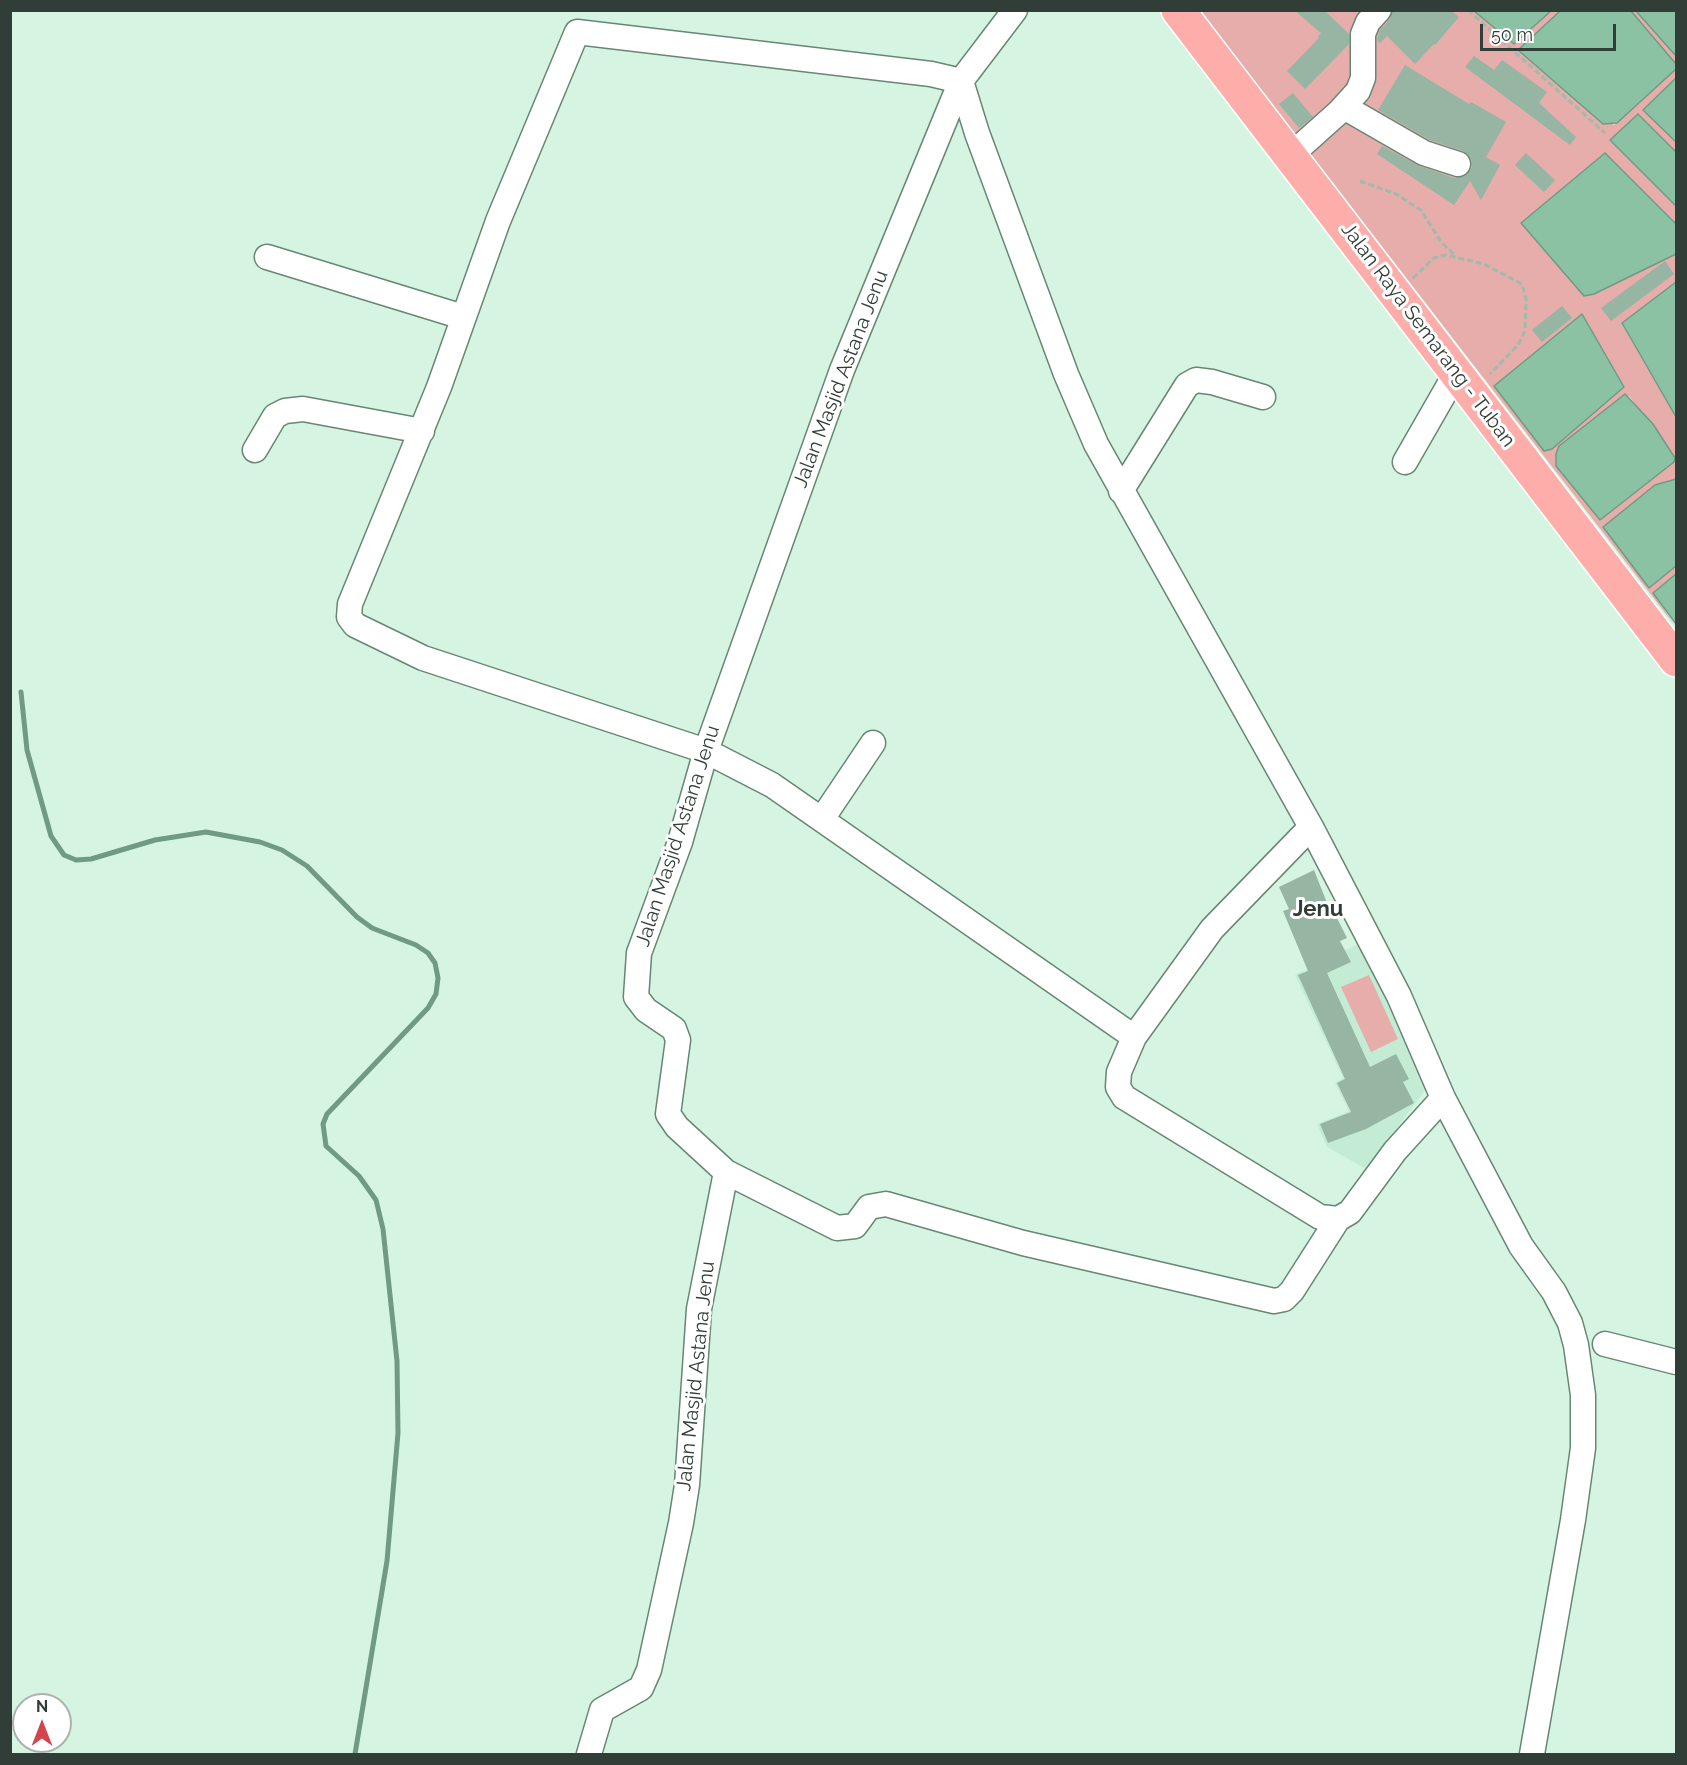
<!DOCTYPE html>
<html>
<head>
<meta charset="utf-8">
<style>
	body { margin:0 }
	#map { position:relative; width:1687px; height:1765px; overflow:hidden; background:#d5f5e2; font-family:Raleway,sans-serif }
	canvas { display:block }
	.frame { position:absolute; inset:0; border:12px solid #313e37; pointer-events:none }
	.north { position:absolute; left:12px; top:1693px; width:60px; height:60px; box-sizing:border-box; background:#fff; border:2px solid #adb2af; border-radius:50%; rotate:0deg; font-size:16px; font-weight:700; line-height:24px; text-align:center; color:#313e37 }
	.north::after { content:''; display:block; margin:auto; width:21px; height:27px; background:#d5444d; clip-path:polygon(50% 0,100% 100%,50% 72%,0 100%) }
	.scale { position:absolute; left:1480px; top:24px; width:136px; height:27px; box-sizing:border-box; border:3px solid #313e37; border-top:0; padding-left:8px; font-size:18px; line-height:21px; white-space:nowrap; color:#313e37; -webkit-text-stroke:4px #fff; paint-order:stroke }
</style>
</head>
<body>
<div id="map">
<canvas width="1687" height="1765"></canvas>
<div class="frame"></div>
<div class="north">N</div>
<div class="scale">50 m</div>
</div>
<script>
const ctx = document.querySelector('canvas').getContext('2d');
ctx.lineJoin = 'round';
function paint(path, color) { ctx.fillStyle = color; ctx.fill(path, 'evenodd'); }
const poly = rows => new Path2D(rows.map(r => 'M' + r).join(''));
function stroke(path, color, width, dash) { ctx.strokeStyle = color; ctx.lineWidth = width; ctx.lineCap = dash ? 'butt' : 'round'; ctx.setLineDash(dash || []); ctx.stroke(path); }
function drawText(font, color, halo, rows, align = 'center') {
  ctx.font = font + ' Raleway,sans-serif'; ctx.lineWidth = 6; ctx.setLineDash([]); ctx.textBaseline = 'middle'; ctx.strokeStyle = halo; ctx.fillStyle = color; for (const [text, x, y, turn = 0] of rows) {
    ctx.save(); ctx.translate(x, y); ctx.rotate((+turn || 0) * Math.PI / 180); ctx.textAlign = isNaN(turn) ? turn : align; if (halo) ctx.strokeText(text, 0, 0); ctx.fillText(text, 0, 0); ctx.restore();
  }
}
paint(poly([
	[1360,943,1430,1084,1366,1169,1327,1147,1317,1124,1349,1111,1335,1083,1343,1078,1295,975]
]), '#c4ecd5');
paint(poly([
	[1200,11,1474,11,1514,44,1551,11,1560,11,1518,50,1614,125,1676,69,1676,78,1643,110,1676,142,1676,152,1639,114,1611,140,1676,206,1676,224,1605,153,1521,223,1584,296,1594,294,1676,254,1676,282,1622,324,1676,417,1676,479,1667,481,1649,587,1676,566,1676,574,1653,593,1676,627],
	[1629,396,1673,454,1674,462,1600,520,1556,466,1556,454],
	[1631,11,1636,11,1676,56,1676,64],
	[1369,975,1398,1039,1371,1052,1341,987]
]), '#e6adab');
const water = poly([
	[1474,11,1551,11,1514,44,1474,11],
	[1560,11,1631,11,1676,64,1676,69,1617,123,1603,124,1518,50,1560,11],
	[1636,11,1676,11,1676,56,1636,11],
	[1676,78,1676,142,1643,110,1676,78],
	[1638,114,1676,152,1676,206,1610,140,1638,114],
	[1605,153,1676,224,1676,254,1594,294,1584,296,1521,223,1605,153],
	[1676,282,1676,417,1622,323,1676,282],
	[1582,314,1624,387,1552,449,1544,451,1494,386,1582,314],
	[1625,394,1653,424,1675,458,1674,462,1600,520,1556,466,1556,454,1559,446,1625,394],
	[1676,479,1676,566,1649,588,1603,527,1655,485,1676,479],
	[1676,574,1676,624,1653,593,1676,574]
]);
paint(water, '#8bc2a3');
stroke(water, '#709a83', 1.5);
stroke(poly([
	[21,692,27,750,51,836,64,855,76,860,91,859,155,840,206,832,260,842,282,850,307,866,357,917,372,928,416,945,428,953,435,963,438,978,436,994,428,1008,327,1114,323,1124,326,1146,359,1176,376,1200,383,1229,397,1361,398,1433,387,1561,355,1754]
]), '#709a83', 5);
paint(poly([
	[1294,10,1324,10,1349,34,1349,44,1305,89,1287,71,1319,38,1318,37,1321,33],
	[1393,10,1450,10,1459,17,1435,45,1434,44,1415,64,1387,36,1380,43,1377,40,1380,30,1390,19],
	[1474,56,1494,70,1502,60,1547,92,1539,103,1576,137,1570,145,1465,67],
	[1405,65,1469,104,1471,102,1506,122,1486,157,1500,165,1481,200,1470,181,1454,205,1377,154,1382,146,1417,165,1454,178,1467,175,1472,168,1472,160,1463,151,1430,140,1378,110],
	[1293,93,1313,117,1299,128,1279,104],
	[1526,153,1555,180,1544,192,1515,165],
	[1665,261,1674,274,1611,321,1601,308],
	[1562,306,1572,318,1542,342,1532,330],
	[1314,870,1333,918,1336,916,1347,938,1340,941,1351,962,1327,973,1370,1067,1396,1054,1409,1079,1403,1082,1414,1103,1366,1129,1328,1143,1320,1124,1351,1112,1337,1083,1345,1079,1298,975,1308,971,1283,911,1289,909,1279,887]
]), '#96b5a3');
const minor = poly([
	[1344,107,1424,153,1458,164],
	[1291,155,1339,112,1358,91,1363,78,1363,34,1368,22,1379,10],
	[267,257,463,317],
	[255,450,275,416,285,411,303,409,422,431],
	[1405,462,1456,373],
	[1121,491,1187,385,1196,380,1212,382,1263,397],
	[822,819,873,743],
	[1134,1037,1212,929,1311,827],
	[1443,1098,1395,1151,1350,1212,1338,1219,1320,1217,1124,1097,1118,1087,1119,1072,1134,1037,772,785,706,751,423,658,355,625,349,617,350,604,439,387,498,221,577,32,931,74,961,81,977,133,1066,374,1096,444,1311,827,1399,996,1443,1098,1521,1246,1554,1292,1570,1323,1576,1345,1583,1395,1583,1448,1573,1520,1532,1754],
	[726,1172,837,1228,855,1226,869,1207,886,1204,1023,1243,1274,1301,1284,1299,1292,1291,1338,1219],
	[1605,1344,1676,1362],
	[589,1754,602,1710,641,1688,649,1670,681,1523,687,1485,699,1309,726,1172,677,1127,668,1114,678,1040,674,1029,646,1010,636,997,639,953,680,842,706,751,842,370,961,81,1015,10]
]);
const highway = poly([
	[1178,10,1676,660]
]);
stroke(minor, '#688674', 27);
stroke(highway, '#fff', 36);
stroke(poly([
	[1468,10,1605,133],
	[1360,181,1396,194,1421,210,1441,242,1455,255],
	[1413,278,1434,258,1446,255,1484,264,1522,284,1526,299,1525,331,1518,345,1490,374]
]), '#a0baab', 3, [6, 3]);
stroke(minor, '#fff', 24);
stroke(highway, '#fdaeab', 33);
drawText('20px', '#313e37', '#fff', [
	["Jalan Raya Semarang - Tuban",1428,335,53],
	["Jalan Masjid Astana Jenu",841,379,-69],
	["Jalan Masjid Astana Jenu",678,836,-72],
	["Jalan Masjid Astana Jenu",696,1376,-84]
]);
drawText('bold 22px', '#313e37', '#fff', [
	["Jenu",1318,909]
]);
</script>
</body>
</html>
